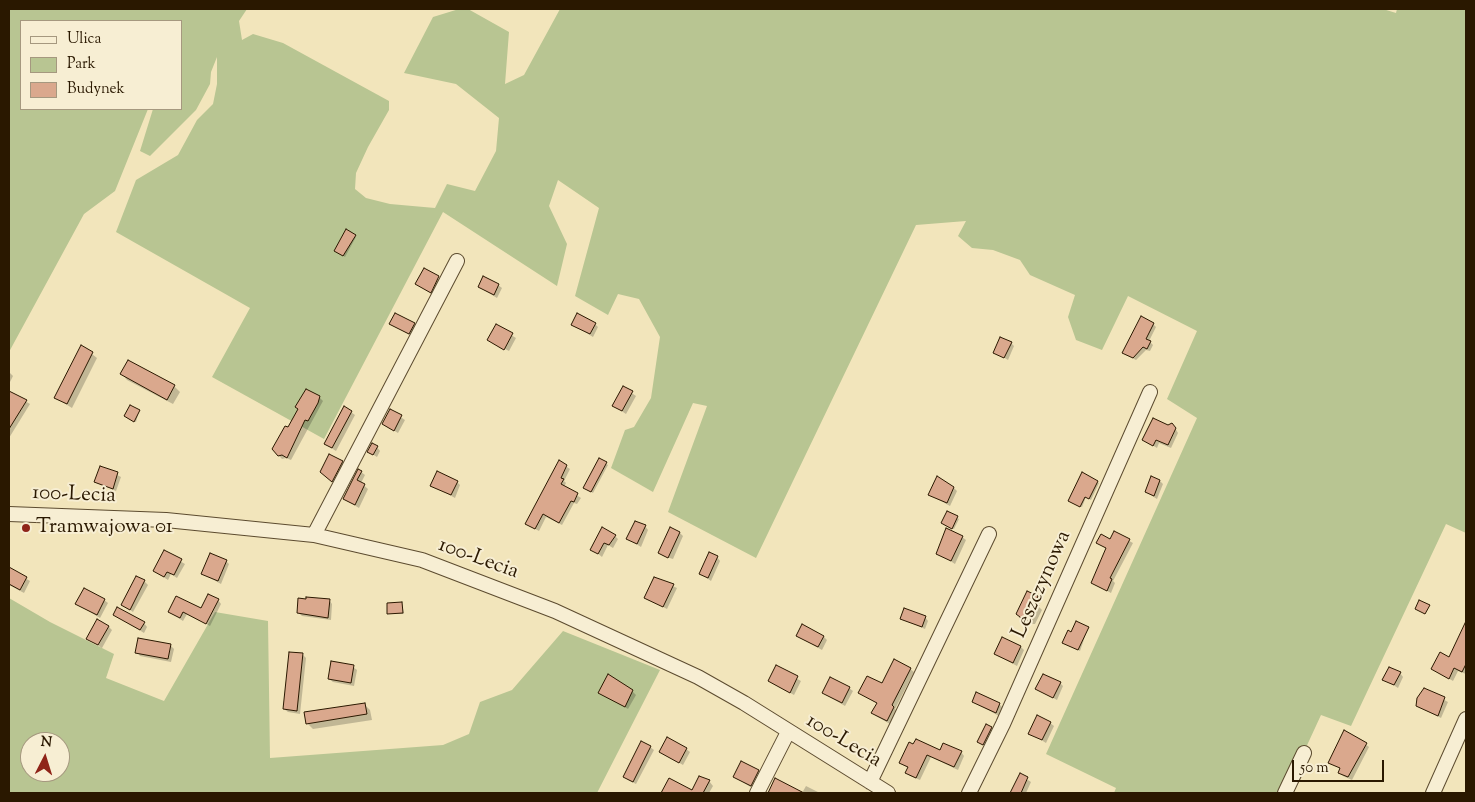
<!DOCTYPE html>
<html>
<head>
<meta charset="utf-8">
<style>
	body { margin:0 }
	#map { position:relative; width:1475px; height:802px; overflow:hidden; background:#f2e5bb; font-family:"Sorts Mill Goudy",serif }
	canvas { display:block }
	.frame { position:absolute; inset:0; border:10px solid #2a1800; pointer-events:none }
	.legend { position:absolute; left:20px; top:20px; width:162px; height:90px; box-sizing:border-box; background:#f7eed3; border:1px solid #a5987f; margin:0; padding:6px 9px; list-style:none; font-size:15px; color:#2a1800 }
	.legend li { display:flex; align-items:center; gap:10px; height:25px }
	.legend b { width:25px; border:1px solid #a5987f }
	.north { position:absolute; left:20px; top:732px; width:50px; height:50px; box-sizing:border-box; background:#f7eed3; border:1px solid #a5987f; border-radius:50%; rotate:5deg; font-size:14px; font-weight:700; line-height:20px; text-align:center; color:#2a1800 }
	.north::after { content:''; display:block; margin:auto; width:18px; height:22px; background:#8f2418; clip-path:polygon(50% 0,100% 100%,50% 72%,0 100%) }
	.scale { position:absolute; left:1292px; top:760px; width:92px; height:22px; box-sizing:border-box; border:2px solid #2a1800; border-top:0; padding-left:6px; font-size:15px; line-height:18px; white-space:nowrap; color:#2a1800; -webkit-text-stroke:4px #f7eed3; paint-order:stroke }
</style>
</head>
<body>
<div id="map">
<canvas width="1475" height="802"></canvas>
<div class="frame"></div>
<ul class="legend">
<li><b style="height:6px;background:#f7eed3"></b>Ulica</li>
<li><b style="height:14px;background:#b8c592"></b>Park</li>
<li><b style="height:14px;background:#daa88d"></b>Budynek</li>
</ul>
<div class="north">N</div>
<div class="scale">50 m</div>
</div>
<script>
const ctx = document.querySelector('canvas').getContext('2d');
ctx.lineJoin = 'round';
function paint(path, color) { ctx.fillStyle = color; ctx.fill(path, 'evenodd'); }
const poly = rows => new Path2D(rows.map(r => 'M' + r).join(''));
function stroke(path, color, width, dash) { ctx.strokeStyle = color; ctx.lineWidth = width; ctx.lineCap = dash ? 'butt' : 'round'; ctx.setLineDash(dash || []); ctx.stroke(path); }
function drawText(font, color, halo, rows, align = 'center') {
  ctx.font = font + ' "Sorts Mill Goudy",serif'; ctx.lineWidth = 4; ctx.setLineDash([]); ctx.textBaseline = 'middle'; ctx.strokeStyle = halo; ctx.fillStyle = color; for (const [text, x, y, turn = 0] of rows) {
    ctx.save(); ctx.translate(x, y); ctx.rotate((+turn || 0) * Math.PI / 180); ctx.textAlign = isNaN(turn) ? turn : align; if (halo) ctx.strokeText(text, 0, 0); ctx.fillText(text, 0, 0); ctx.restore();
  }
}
paint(poly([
	[9,9,247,9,239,21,242,40,253,34,283,43,389,101,389,110,368,147,356,173,355,189,366,198,390,204,435,208,447,184,475,191,496,151,499,118,456,84,404,73,433,17,459,9,468,9,509,32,505,84,524,75,560,9,1383,9,1396,13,1397,9,1466,9,1466,533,1446,524,1351,726,1321,715,1285,793,1114,793,1116,788,1046,754,1197,418,1167,399,1197,331,1128,296,1102,350,1076,340,1068,317,1075,295,1030,275,1020,260,993,250,972,248,958,236,966,221,916,225,756,558,668,512,707,406,693,403,653,492,611,468,625,430,634,427,651,398,660,337,639,299,618,294,608,315,575,296,599,208,558,180,549,206,567,244,557,286,443,212,324,439,212,377,250,308,116,232,136,180,178,155,197,120,213,104,217,84,217,57,211,72,210,84,196,110,150,156,140,151,153,109,181,109,181,21,21,21,21,109,148,109,115,191,84,214,9,352],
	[9,598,50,622,114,654,106,678,164,701,215,612,268,621,270,758,443,745,469,734,480,702,512,690,563,631,660,670,597,793,9,793],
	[30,742,60,742,60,772,30,772]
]), '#b8c592');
paint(poly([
	[355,236,356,237,345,257,337,252],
	[424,270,442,281,434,295,417,284],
	[498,285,502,288,497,298,479,287],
	[391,324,414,324,417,328,413,337],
	[572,324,595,324,598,327,593,337],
	[1153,324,1156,327,1149,341,1153,345,1150,351,1146,350,1136,360,1126,355,1123,353],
	[496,326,516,338,509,351,488,340],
	[1011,343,1014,346,1008,360,995,352],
	[82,346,97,358,72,408,56,398],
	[128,362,174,386,180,392,173,404,127,380,122,374],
	[9,372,13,376,9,384],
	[624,388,636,396,626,414,614,406],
	[15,395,30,404,9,438,9,408],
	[319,397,323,401,291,460,286,458,282,459,273,449],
	[345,408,355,415,336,451,325,444],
	[390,410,405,420,398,433,383,424],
	[139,411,136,422,127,418],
	[1175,428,1178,433,1171,448,1159,443,1157,448,1144,440],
	[377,447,380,451,377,457,369,452],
	[600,460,608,465,593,493,586,489],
	[342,462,345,465,336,484,325,476],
	[559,462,570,469,564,481,566,483,564,487,581,498,577,504,574,503,562,525,546,517,539,531,526,524],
	[101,467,121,477,116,491,96,482],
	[361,472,365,475,361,483,368,489,359,508,344,499],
	[1082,474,1099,483,1091,500,1086,497,1082,507,1070,502],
	[1160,481,1163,484,1157,499,1146,492],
	[457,482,460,485,455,498,432,485],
	[954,488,957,491,950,506,930,495],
	[948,513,959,519,954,529,944,525],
	[645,526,648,530,641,547,628,539],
	[680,533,683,536,673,559,663,556,660,553],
	[1114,533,1133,543,1113,581,1115,583,1111,593,1092,583,1107,549,1098,543,1111,541],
	[615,536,618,539,613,548,608,545,602,557,592,549],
	[962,537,966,540,955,564,938,553],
	[164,552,185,564,177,578,171,574,168,580,154,571],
	[717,557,720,561,711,581,701,574],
	[226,561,229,564,221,584,203,574],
	[11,570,30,581,24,593,9,585],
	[655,578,677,588,667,609,646,598],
	[144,581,148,585,133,612,123,605],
	[1027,592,1041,601,1038,606,1042,610,1035,624,1027,624,1023,620],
	[104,600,108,603,100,618,77,604],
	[218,600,221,604,210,626,187,614,183,621,169,612,201,610],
	[329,600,332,604,331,620,302,616,299,613],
	[402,603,404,614,389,613],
	[114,614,144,623,147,627,144,633],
	[925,617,928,621,925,629,901,618],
	[1466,624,1466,674,1458,671,1453,681,1433,669,1450,659],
	[109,627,112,630,102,648,88,639],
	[1088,628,1080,651,1065,644],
	[797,636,824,637,827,640,822,650],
	[170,645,174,649,171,662,140,656,137,652],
	[1021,647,1024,650,1017,666,995,654],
	[302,654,306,658,300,714,288,712,284,709],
	[353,667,357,670,354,686,333,682,329,679],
	[776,667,801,681,794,695,769,681],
	[910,669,914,672,895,709,897,711,890,724,876,716,873,713,878,704,860,693,882,685],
	[1400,673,1403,677,1398,688,1384,679],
	[1060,683,1063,686,1057,700,1037,689],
	[849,688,853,691,845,706,823,693],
	[1424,689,1448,702,1441,718,1417,706],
	[632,691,636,695,628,709,600,693],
	[973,702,999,704,1003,708,999,716],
	[364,704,370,710,372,720,313,729,307,723],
	[1050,723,1054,726,1046,743,1030,733],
	[991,728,995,731,987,748,979,742],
	[1345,732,1359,739,1369,747,1352,780,1343,776,1339,772,1341,769,1330,762],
	[909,744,940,752,961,752,964,756,958,770,931,757,920,780,910,776,906,772,908,768,900,763],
	[650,747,654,750,636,784,628,780,625,776],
	[686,749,690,752,683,765,661,752],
	[758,771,762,774,754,789,734,777],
	[1020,775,1031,782,1026,793,1015,793,1013,791],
	[670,779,693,792,709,781,713,786,709,793,662,793],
	[806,786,820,793,802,793]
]), '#0003');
const building = poly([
	[346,229,356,235,343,256,334,251,346,229],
	[424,268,439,276,431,293,415,284,424,268],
	[483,276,499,284,494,295,478,287,483,276],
	[395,313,415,323,409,334,389,324,395,313],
	[577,313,596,323,590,334,571,325,577,313],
	[1141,316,1154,323,1146,339,1151,341,1147,349,1143,347,1133,358,1122,353,1141,316],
	[496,324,513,333,504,350,487,340,496,324],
	[1000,337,1012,342,1004,358,993,353,1000,337],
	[81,345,93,352,67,404,54,398,81,345],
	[128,360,175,385,167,400,120,374,128,360],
	[623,386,633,391,622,411,612,406,623,386],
	[306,389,320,396,318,403,308,421,305,420,287,458,282,455,278,456,272,449,285,426,288,427,298,409,295,407,306,389],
	[9,391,27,400,9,429,9,391],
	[130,405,140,410,134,422,124,416,130,405],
	[344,406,352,411,332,448,324,444,344,406],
	[390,409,402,415,394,431,382,424,390,409],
	[1153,418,1168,425,1172,423,1176,428,1168,445,1156,440,1153,446,1142,440,1153,418],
	[372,443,378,446,373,455,367,452,372,443],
	[329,454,343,461,332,482,320,472,329,454],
	[599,458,607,462,591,492,583,488,599,458],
	[559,460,567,465,561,478,564,479,561,484,578,493,574,502,571,501,559,523,543,514,535,529,525,524,559,460],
	[100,466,118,472,113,489,94,482,100,466],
	[358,469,362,471,357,480,365,484,355,505,343,499,358,469],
	[437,471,458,481,451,495,430,486,437,471],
	[1082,472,1098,481,1089,499,1085,497,1080,507,1068,501,1082,472],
	[937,476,954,487,947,503,928,495,937,476],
	[1151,476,1160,480,1154,496,1145,492,1151,476],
	[947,511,958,516,952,529,941,523,947,511],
	[635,521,646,525,637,544,626,539,635,521],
	[602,527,616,535,609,545,604,543,598,554,590,550,602,527],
	[670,527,680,532,668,558,658,553,670,527],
	[946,528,963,536,951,561,936,554,946,528],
	[1114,531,1130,539,1110,578,1112,579,1107,591,1091,583,1106,548,1096,543,1101,534,1110,539,1114,531],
	[164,550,182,559,174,575,167,572,164,577,153,571,164,550],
	[709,552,718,556,708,578,699,574,709,552],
	[210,553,227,560,218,581,201,574,210,553],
	[9,567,27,577,20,590,9,584,9,567],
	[136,576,145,580,130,610,121,605,136,576],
	[654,577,674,584,663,607,644,598,654,577],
	[84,588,105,599,97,615,75,604,84,588],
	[1027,591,1038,596,1035,603,1039,605,1031,622,1026,619,1022,621,1020,617,1016,614,1027,591],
	[208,594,219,599,206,624,183,612,180,618,168,612,176,596,201,608,208,594],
	[306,597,330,599,328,618,297,613,298,598,306,599,306,597],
	[1419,600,1430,605,1425,614,1415,609,1419,600],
	[402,602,403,613,387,614,387,603,402,602],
	[117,607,145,622,140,630,113,615,117,607],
	[904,608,926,616,922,627,900,619,904,608],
	[97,619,109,626,98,645,86,639,97,619],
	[1076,621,1089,627,1078,650,1062,643,1068,630,1071,632,1076,621],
	[1466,621,1466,664,1462,672,1454,668,1449,679,1431,669,1440,652,1449,657,1466,621],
	[802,624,824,636,818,647,796,636,802,624],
	[1002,637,1021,646,1013,663,994,654,1002,637],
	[138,638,171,644,168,659,135,653,138,638],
	[289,652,303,653,297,711,283,709,289,652],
	[894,659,911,668,892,705,894,707,887,721,871,713,877,703,858,693,867,676,882,683,894,659],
	[331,661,354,665,351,683,328,679,331,661],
	[776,665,798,676,790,693,768,681,776,665],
	[1389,667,1401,672,1394,685,1382,680,1389,667],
	[608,674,633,690,625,707,598,693,608,674],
	[1043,674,1061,682,1053,698,1035,689,1043,674],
	[830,677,850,687,842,703,822,693,830,677],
	[1424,688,1445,697,1438,716,1416,706,1417,698,1424,688],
	[976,692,1000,703,996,713,972,702,976,692],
	[365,703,367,714,306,724,304,712,365,703],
	[1037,715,1051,722,1042,740,1028,734,1037,715],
	[986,724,992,727,983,745,977,742,986,724],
	[1344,730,1367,743,1348,777,1338,773,1340,768,1328,763,1344,730],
	[667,737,687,748,679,763,659,752,667,737],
	[916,739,940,750,943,743,962,751,954,767,927,755,916,778,905,773,908,767,899,763,909,742,913,744,916,739],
	[641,741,651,746,633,782,623,777,641,741],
	[741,761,759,770,751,786,733,777,741,761],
	[1020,773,1028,777,1021,793,1010,793,1020,773],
	[699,776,710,780,703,793,661,793,669,778,692,790,699,776],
	[775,778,804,793,768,793,775,778]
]);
paint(building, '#daa88d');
stroke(building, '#2a1800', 1);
const minor = poly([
	[9,514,166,520,314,535,422,560,555,611,698,677,744,703,888,793],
	[314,535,457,261],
	[870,782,989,534],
	[757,793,788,732],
	[969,793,1003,724,1150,392],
	[1285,793,1304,753],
	[1433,793,1466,719]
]);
stroke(minor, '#5c4b2f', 16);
stroke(minor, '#f7eed3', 14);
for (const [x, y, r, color] of [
	[26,528,5,"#8f2418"]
]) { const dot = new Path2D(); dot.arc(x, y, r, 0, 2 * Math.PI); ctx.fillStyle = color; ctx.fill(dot); stroke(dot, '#f7eed3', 2); }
drawText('21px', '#2a1800', '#f7eed3', [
	["100-Lecia",74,496,2],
	["100-Lecia",478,560,20],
	["Leszczynowa",1043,585,-66],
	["100-Lecia",843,742,31]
]);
drawText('21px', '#2a1800', '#f7eed3', [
	["Tramwajowa 01",36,528]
], 'left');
</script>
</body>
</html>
